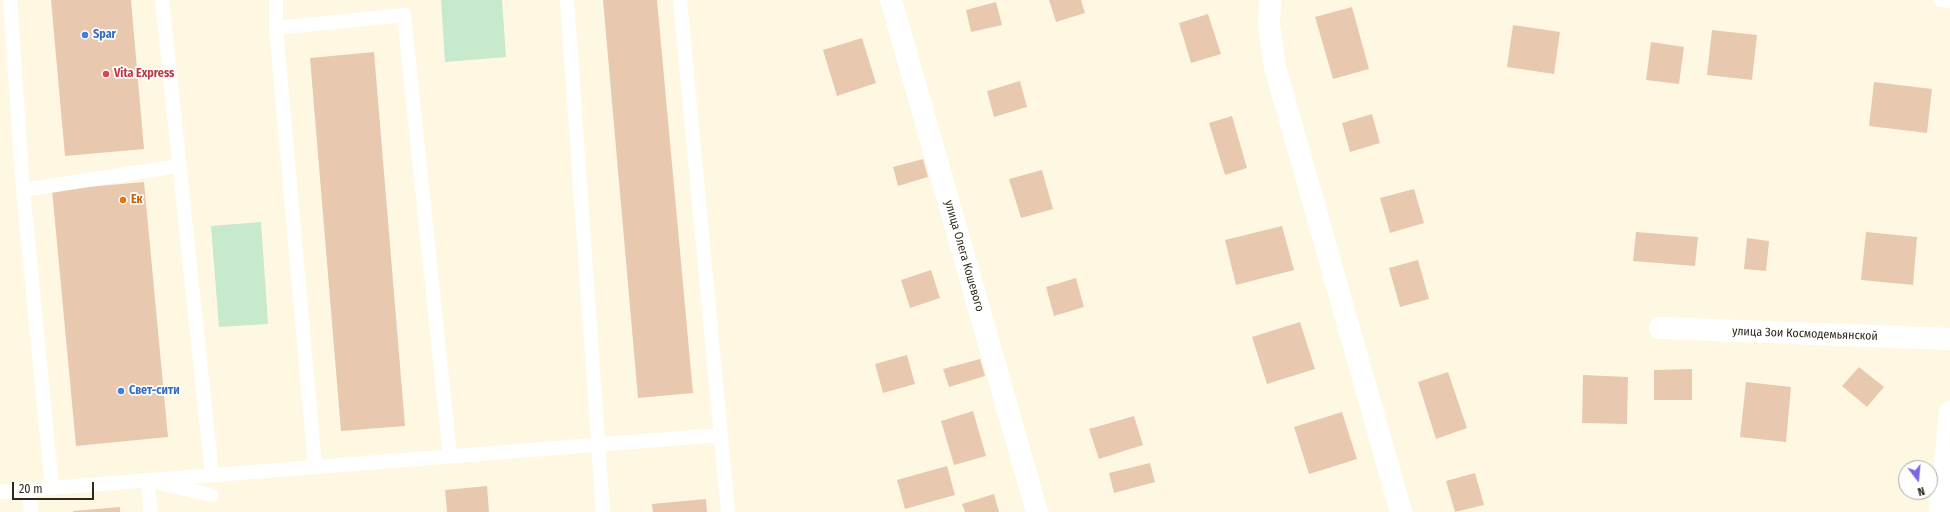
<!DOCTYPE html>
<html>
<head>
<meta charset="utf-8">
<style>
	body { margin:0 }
	#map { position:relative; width:1950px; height:512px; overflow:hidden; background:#fef8e2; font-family:"Fira Sans Condensed",sans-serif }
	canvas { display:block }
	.north { position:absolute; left:1898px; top:460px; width:40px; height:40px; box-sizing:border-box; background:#fff; border:1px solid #aba9a4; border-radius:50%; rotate:164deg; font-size:11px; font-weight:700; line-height:16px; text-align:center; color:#2d291c }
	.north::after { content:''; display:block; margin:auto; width:14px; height:18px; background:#7b68e4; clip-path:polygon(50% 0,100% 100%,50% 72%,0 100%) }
	.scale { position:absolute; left:12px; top:482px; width:82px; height:18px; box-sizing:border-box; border:2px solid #2d291c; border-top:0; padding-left:5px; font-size:12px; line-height:14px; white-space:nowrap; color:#2d291c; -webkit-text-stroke:3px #fff; paint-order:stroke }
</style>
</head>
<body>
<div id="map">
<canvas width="1950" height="512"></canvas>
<div class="north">N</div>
<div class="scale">20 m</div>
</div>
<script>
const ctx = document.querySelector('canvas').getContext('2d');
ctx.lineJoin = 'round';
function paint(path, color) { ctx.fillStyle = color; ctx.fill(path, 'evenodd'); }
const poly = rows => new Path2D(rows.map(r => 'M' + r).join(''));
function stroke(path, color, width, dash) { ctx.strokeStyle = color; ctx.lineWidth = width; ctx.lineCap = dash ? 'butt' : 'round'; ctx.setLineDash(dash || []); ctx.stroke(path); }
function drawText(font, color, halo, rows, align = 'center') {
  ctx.font = font + ' "Fira Sans Condensed",sans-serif'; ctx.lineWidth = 3.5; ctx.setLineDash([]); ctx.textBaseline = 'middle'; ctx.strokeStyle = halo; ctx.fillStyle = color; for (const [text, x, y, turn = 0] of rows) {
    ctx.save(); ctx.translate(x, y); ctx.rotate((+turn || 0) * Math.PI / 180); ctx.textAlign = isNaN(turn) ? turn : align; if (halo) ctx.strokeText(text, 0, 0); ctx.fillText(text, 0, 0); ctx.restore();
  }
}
paint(poly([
	[441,0,502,0,506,57,445,62],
	[261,222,268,324,219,327,211,226]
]), '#c7e9cd');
paint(poly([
	[51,0,131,0,144,149,65,156],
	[603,0,657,0,693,393,638,398],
	[1049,0,1081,0,1085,13,1056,22],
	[996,2,1002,25,971,32,966,10],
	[1352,7,1369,69,1333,79,1315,17],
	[1208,14,1221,54,1191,63,1179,23],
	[1513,25,1560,32,1554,74,1507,67],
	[1712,30,1757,35,1752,80,1707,75],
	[862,38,876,83,837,96,823,50],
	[1651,42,1684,47,1679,84,1646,80],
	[374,52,405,426,341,431,310,58],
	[1020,81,1027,107,994,117,987,91],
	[1874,82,1932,89,1927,133,1869,126],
	[1372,114,1380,143,1350,152,1342,123],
	[1232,116,1247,168,1225,175,1209,123],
	[923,159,928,177,898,186,893,167],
	[1042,170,1053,209,1021,218,1009,179],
	[144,182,168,437,76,446,52,190],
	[1414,189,1424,223,1390,233,1380,198],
	[1282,226,1294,270,1236,285,1225,240],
	[1636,232,1698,237,1695,266,1633,261],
	[1866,232,1917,237,1913,285,1861,280],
	[1747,238,1769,241,1766,271,1744,269],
	[1418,260,1429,299,1400,307,1389,268],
	[931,270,940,298,910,308,901,280],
	[1076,278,1084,307,1054,316,1046,287],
	[1300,322,1315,369,1267,384,1252,337],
	[907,355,915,384,883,393,875,364],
	[980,359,985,376,949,387,943,369],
	[1859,367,1884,387,1867,407,1842,386],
	[1692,369,1692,400,1654,400,1654,370],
	[1448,372,1467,428,1436,439,1418,382],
	[1583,375,1628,377,1627,424,1582,423],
	[1746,382,1791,387,1786,442,1740,437],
	[973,411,986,456,954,465,941,421],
	[1342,412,1357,459,1309,474,1294,427],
	[1134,416,1143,445,1099,459,1089,429],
	[1150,463,1155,482,1114,493,1109,473],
	[947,466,955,495,905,509,897,480],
	[1475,473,1484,505,1455,512,1446,481],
	[487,486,489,512,447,512,445,490],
	[994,494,999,512,965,512,962,504],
	[706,499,707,512,653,512,652,504],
	[120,507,120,512,73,512,73,511]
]), '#e8c9b0');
stroke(poly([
	[10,0,23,190,52,488],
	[162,0,212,475],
	[276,0,276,28,315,467],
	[567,0,603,512],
	[680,0,728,512],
	[1940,0,1950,1],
	[276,28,404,15,450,456],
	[23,190,179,166],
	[147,480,151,512],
	[159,483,211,495],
	[29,489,31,512],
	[0,492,721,435]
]), '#fff', 14);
stroke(poly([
	[891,0,1037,512],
	[1660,328,1950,339],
	[1940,512,1950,412]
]), '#fff', 22);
stroke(poly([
	[1270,0,1269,25,1275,67,1401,512]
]), '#fff', 22);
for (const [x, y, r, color] of [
	[85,35,4,"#3f7fe0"],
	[106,74,4,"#e0444e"],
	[123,200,4,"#e8710a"],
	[121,391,4,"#3f7fe0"]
]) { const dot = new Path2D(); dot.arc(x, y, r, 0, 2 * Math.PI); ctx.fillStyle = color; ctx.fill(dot); stroke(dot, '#fff', 1.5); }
drawText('bold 12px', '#366cbe', '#fff', [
	["Spar",93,35],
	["Свет-сити",129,391]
], 'left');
drawText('bold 12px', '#be3a42', '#fff', [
	["Vita Express",114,74]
], 'left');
drawText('bold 12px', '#c56008', '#fff', [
	["Ек",131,200]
], 'left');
drawText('12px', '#2d291c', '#fff', [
	["улица Олега Кошевого",964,256,74],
	["улица Зои Космодемьянской",1805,334,2]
]);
</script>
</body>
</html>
